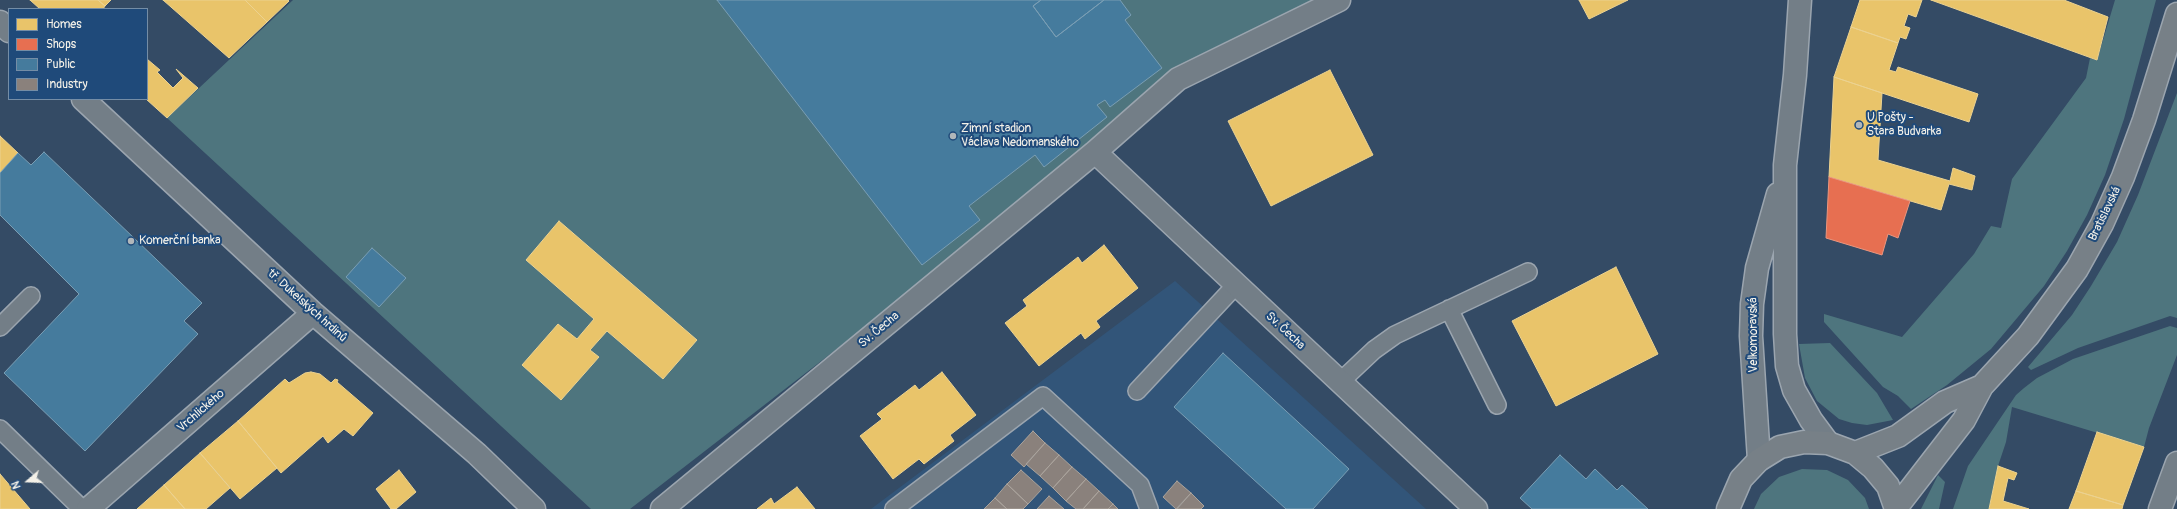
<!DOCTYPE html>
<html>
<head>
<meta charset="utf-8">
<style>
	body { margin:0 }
	#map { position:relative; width:2177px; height:509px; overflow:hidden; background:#344b65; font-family:Pangolin,sans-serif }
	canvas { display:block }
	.legend { position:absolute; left:8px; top:8px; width:140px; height:92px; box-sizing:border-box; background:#1f4a7a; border:1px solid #748da6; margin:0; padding:5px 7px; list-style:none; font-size:12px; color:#f4f1e8 }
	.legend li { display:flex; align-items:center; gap:8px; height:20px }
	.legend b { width:20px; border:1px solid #748da6 }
	.north { position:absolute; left:8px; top:461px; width:40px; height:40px; -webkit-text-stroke:3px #1f4a7a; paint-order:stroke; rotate:251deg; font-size:11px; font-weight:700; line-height:16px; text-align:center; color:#f4f1e8 }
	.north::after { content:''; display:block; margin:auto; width:14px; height:18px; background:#f4f1e8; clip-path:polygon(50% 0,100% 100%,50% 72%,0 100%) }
</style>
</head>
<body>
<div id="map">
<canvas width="2177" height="509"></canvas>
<ul class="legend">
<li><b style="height:11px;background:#e9c46a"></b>Homes</li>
<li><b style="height:11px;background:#e76f51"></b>Shops</li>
<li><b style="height:11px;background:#457b9d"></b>Public</li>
<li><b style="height:11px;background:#8a817c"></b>Industry</li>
</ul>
<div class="north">N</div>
</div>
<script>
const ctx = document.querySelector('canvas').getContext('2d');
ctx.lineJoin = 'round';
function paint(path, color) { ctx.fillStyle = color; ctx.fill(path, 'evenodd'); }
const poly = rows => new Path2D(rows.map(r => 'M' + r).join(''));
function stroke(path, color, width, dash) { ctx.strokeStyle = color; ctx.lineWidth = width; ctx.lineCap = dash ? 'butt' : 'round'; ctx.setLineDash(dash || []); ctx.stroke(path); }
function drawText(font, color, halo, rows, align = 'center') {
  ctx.font = font + ' Pangolin,sans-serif'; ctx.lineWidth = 4; ctx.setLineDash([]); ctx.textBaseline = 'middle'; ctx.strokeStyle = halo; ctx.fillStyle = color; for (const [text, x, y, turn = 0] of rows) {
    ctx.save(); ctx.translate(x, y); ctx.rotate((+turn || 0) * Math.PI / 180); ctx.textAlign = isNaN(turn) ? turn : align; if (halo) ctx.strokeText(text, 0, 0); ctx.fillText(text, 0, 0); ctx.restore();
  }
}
paint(poly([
	[1175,281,1426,509,871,509]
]), '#325579');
paint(poly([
	[293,0,1328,0,1173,73,1024,204,630,509,591,509,167,118],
	[2115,0,2156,0,2124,119,2105,175,2087,215,2067,251,2044,286,1991,349,1947,385,1911,409,1898,396,1883,387,1824,322,1824,314,1902,337,1974,254,1991,226,2001,228,2012,179,2086,78,2090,58,2097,60],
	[2177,93,2177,318,2170,316,2078,348,2031,370,2028,367,2072,315,2091,286,2117,242,2138,195],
	[2170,326,2177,328,2177,355,2149,428,2144,447,2012,407,2006,442,1998,466,1989,509,1953,509,1968,466,2016,395,2024,388,2037,378,2073,359],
	[1830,343,1877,393,1893,420,1867,425,1852,423,1839,419,1817,401,1805,378,1799,344],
	[1802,469,1827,470,1848,480,1865,498,1869,509,1754,509,1761,494,1779,477],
	[1938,475,1945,482,1939,509,1921,509]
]), '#4e757e');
const homes = poly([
	[30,0,98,0,105,6,103,9,40,9,30,0],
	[98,0,111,0,105,6,98,0],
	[163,0,245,0,267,22,229,58,163,0],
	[245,0,288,0,289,1,267,22,245,0],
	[1579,0,1628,0,1589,19,1579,0],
	[1860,0,1922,0,1916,17,1908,14,1904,26,1910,28,1906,39,1900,37,1898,43,1851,27,1860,0],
	[1931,0,2064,0,2108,17,2097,60,1931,0],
	[1851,27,1898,43,1889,70,1896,72,1898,67,1978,94,1969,122,1834,77,1851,27],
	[147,59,160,70,157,72,173,88,183,78,176,69,198,88,167,118,146,99,147,59],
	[1330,70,1373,155,1271,206,1228,121,1330,70],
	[1834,77,1882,93,1878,160,1950,181,1953,168,1975,176,1972,190,1949,184,1941,210,1829,177,1834,77],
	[0,136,18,153,0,173,0,136],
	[559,221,697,340,663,379,607,331,590,350,599,357,561,400,522,365,558,324,577,339,594,319,526,260,559,221],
	[1104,245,1138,288,1096,321,1100,327,1085,339,1081,333,1039,366,1005,323,1027,306,1023,300,1078,257,1082,263,1104,245],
	[1616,267,1658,354,1556,406,1512,321,1616,267],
	[311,372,320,374,331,383,335,379,338,380,337,382,373,413,353,436,344,429,328,443,323,436,281,473,238,421,285,379,289,383,305,373,311,372],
	[942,372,976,415,950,435,954,441,924,464,919,459,893,479,860,436,882,419,877,414,915,385,919,390,942,372],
	[238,421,277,468,240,499,200,453,238,421],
	[2097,432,2144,447,2123,505,2076,491,2097,432],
	[200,453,230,488,206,509,185,509,164,485,200,453],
	[1998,466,2017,473,2014,480,2008,478,2003,501,2029,509,1989,509,1998,466],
	[399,470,416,492,396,509,391,509,376,489,399,470],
	[0,474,30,509,0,509,0,474],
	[164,485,185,509,137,509,164,485],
	[797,487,815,509,757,509,771,498,774,504,797,487],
	[2076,491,2123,505,2122,509,2069,509,2076,491]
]);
paint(homes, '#e9c46a');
stroke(homes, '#ecd290', 1);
const shops = poly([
	[1829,177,1910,201,1898,238,1888,234,1882,255,1826,238,1829,177]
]);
paint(shops, '#e76f51');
stroke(shops, '#eb967e', 1);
const public = poly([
	[717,0,1041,0,1033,6,1056,37,1104,0,1120,0,1131,15,1125,20,1162,68,1110,107,1105,100,1097,105,1107,117,1044,167,1035,155,969,206,980,220,922,265,717,0],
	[1041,0,1104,0,1056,37,1033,6,1041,0],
	[44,152,202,303,184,321,198,334,85,451,4,373,79,294,0,215,0,173,18,153,31,165,44,152],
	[372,248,406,278,379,307,346,277,372,248],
	[1223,353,1349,469,1313,509,1286,509,1174,407,1223,353],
	[1560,455,1586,479,1595,469,1617,490,1622,485,1648,509,1532,509,1520,498,1560,455]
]);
paint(public, '#457b9d');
stroke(public, '#7a9eb4', 1);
const industry = poly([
	[1033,431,1045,443,1024,467,1011,455,1033,431],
	[1045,443,1059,455,1040,476,1026,464,1045,443],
	[1059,455,1072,467,1053,488,1040,476,1059,455],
	[1072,467,1086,479,1066,501,1053,488,1072,467],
	[1021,470,1042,489,1028,504,1007,484,1021,470],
	[1086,479,1099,491,1083,509,1076,509,1066,501,1086,479],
	[1177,481,1191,493,1176,509,1163,497,1177,481],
	[1007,484,1028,504,1023,509,1007,509,995,498,1007,484],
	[1099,491,1113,504,1108,509,1083,509,1099,491],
	[1191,493,1204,506,1201,509,1177,509,1191,493],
	[1049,496,1064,509,1037,509,1049,496],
	[995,498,1007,509,984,509,995,498],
	[1113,504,1118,509,1108,509,1113,504]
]);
paint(industry, '#8a817c');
stroke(industry, '#aaa39c', 1);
const lane = poly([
	[1449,309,1497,405],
	[0,327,31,296],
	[1340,382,1374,350,1395,335,1528,272],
	[1137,391,1236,285],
	[0,429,82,509],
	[894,509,1043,396,1140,485,1149,509]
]);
const street = poly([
	[0,22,9,31],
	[83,99,313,313,477,454,534,509],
	[1095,152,1476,509],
	[88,509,313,313],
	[662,509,1095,152,1178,79,1339,0],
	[2160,509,2177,463]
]);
const secondary = poly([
	[1800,0,1795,75,1785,165,1785,334,1787,366,1794,390,1811,420,1828,443],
	[1759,460,1751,336,1752,304,1757,268,1778,194]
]);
const primary = poly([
	[1855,453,1898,436,1945,402,1982,386],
	[1896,508,1964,420,1982,386,2028,336,2077,269,2102,224,2123,177,2144,120,2177,14],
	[1728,509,1741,479,1759,460,1780,447,1804,442,1828,443,1855,453,1873,468,1888,486,1896,509]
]);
stroke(lane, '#9ba5af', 20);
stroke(street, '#9ba5af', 25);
stroke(secondary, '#9ba5af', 25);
stroke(primary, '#9ba5af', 25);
stroke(lane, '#737e87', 17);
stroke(street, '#737e87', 22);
stroke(secondary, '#737e87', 22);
stroke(primary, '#778087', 22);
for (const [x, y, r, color] of [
	[1859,125,4,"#b1b7ba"],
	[953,136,4,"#b1b7ba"],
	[131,241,4,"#b1b7ba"]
]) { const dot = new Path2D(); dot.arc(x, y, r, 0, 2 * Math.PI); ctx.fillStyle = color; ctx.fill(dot); stroke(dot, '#1f4a7a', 1.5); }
drawText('12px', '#f4f1e8', '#1f4a7a', [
	["U Pošty -",1867,118],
	["Stara Budvarka",1867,132],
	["Zimní stadion",961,129],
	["Václava Nedomanského",961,143],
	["Komerční banka",139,241]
], 'left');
drawText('12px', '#f4f1e8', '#1f4a7a', [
	["Bratislavská",2105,214,-64],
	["tř. Dukelských hrdinů",307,306,42],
	["Sv. Čecha",879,330,-40],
	["Sv. Čecha",1285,331,43],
	["Velkomoravská",1754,335,-90],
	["Vrchlického",201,411,-41]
]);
</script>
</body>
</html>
